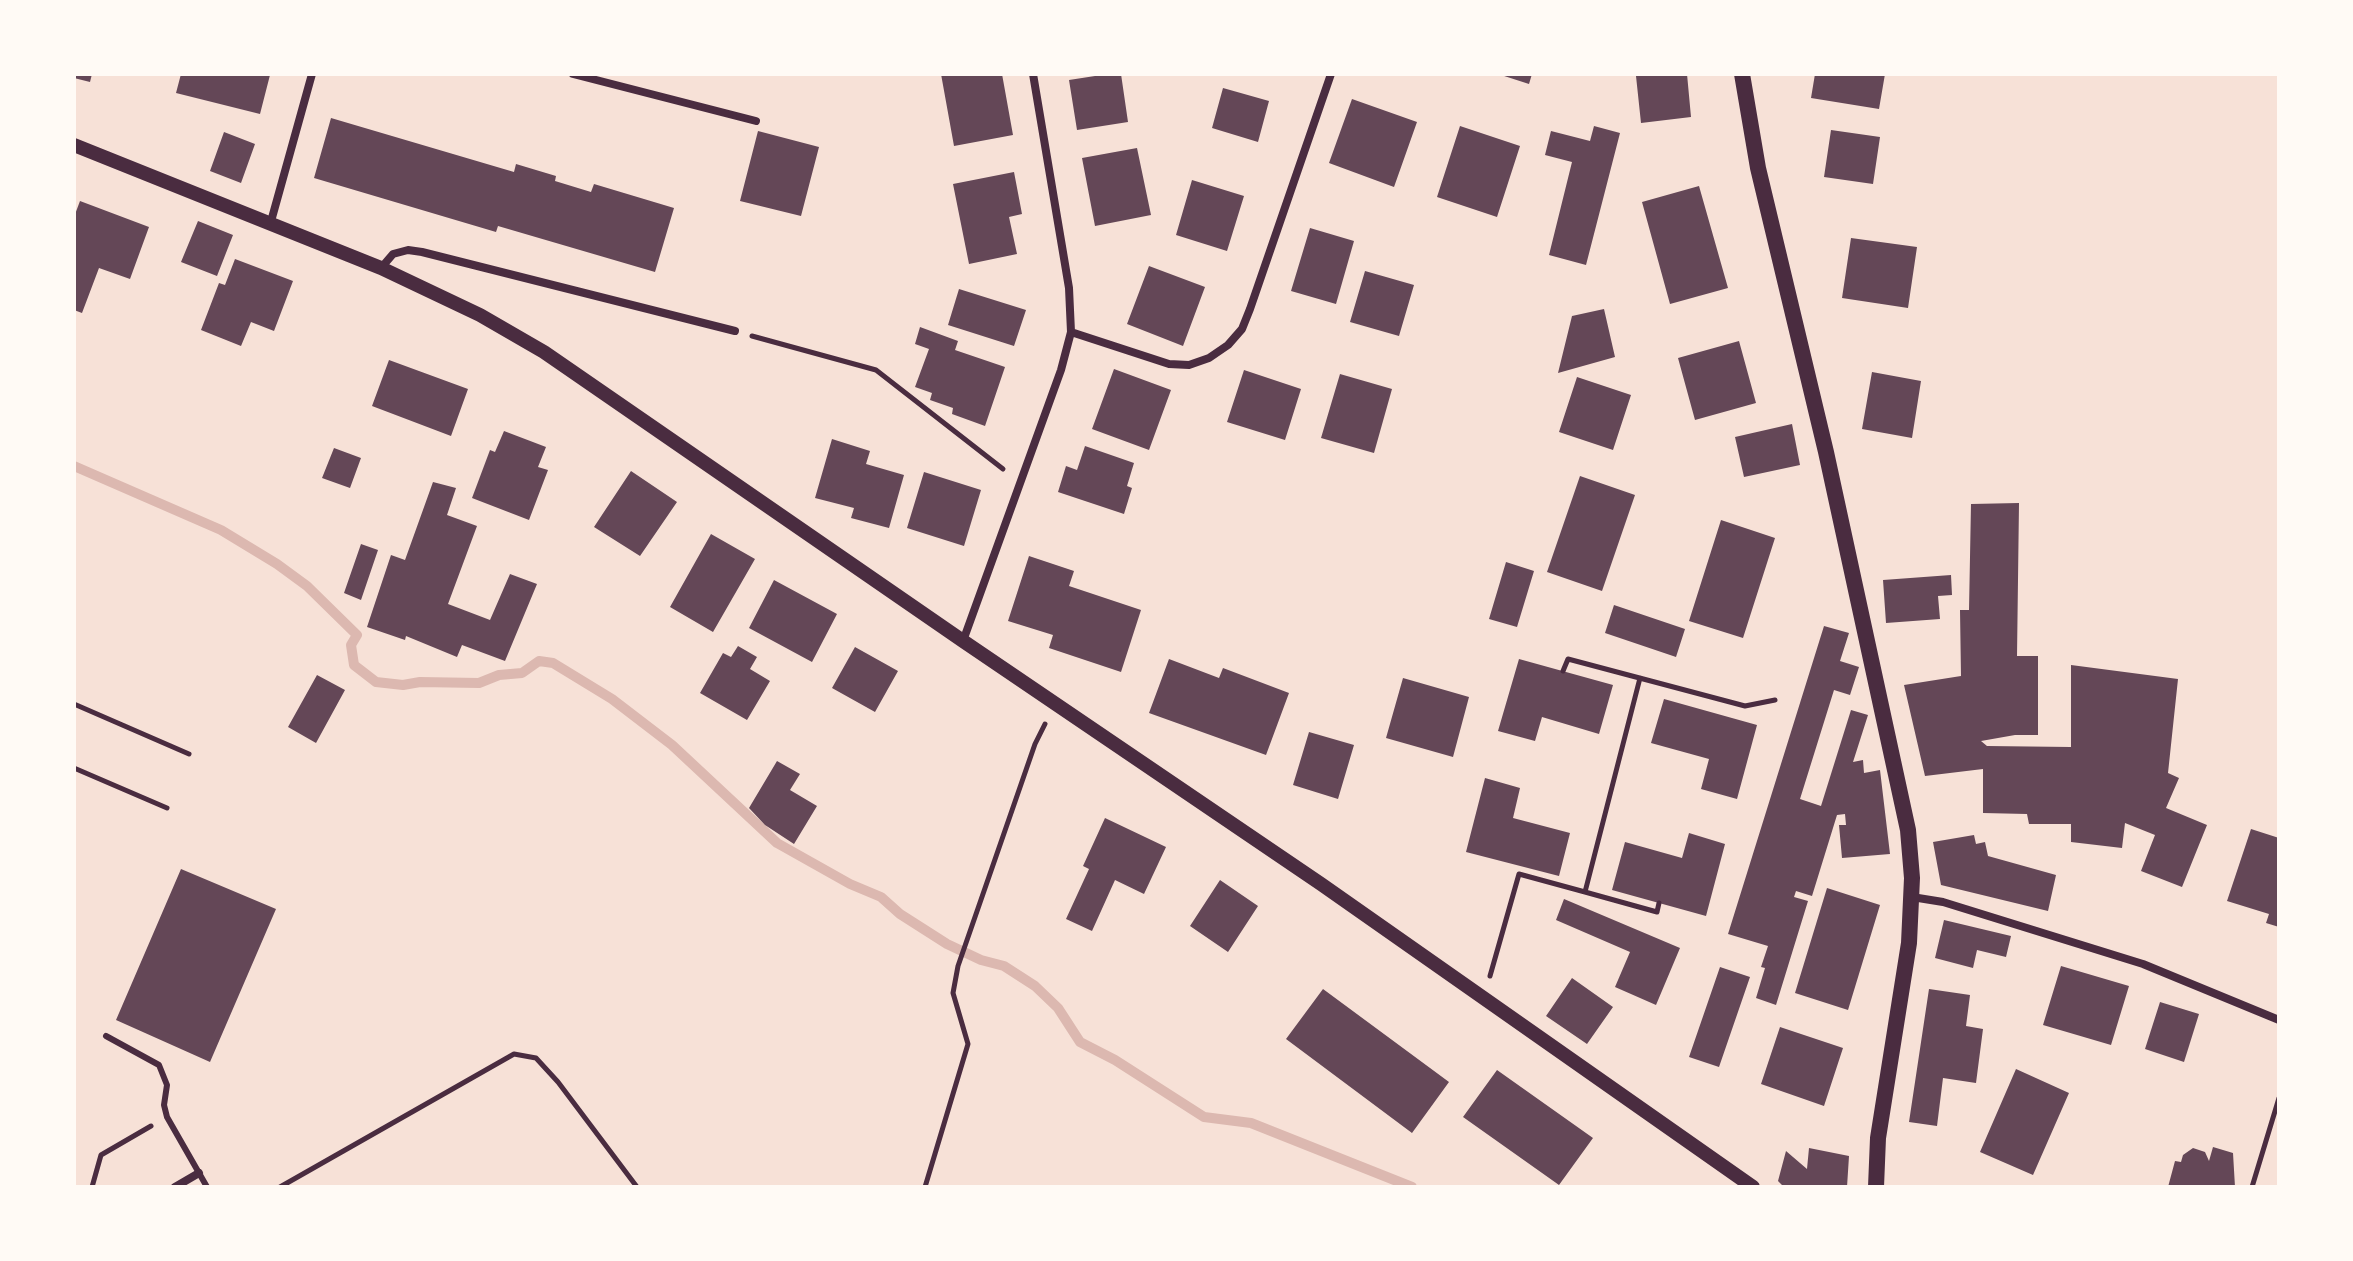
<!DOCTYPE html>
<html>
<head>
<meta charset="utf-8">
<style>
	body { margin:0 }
	#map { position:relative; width:2353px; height:1261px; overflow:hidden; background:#f7e1d7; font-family:"Space Grotesk",sans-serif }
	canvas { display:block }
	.frame { position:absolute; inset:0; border:76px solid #fffaf5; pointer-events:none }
</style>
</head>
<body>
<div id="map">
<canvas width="2353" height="1261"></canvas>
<div class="frame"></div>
</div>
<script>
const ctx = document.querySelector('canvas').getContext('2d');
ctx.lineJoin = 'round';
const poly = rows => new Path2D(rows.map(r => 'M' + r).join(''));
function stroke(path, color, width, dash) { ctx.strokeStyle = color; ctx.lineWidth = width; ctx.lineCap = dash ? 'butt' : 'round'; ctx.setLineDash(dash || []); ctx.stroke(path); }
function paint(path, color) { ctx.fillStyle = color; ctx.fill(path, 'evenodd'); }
stroke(poly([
	[74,466,221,530,277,564,307,586,357,635,351,645,354,665,376,682,403,685,420,682,479,683,499,675,522,673,539,661,553,663,612,699,672,745,777,843,850,884,881,897,900,914,947,944,981,960,1004,966,1035,986,1058,1008,1080,1042,1115,1060,1204,1117,1251,1123,1412,1187]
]), '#dcb8b0', 10);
paint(poly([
	[74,74,92,74,90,82,74,78],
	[181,74,270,75,260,114,176,93],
	[941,74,1002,74,1013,135,954,146],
	[1108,74,1121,74,1128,122,1077,130,1069,80],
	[1498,74,1532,74,1529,84],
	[1651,74,1687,74,1691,117,1641,123,1636,76],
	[1815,74,1885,74,1879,109,1811,98],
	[1223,88,1269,101,1258,142,1212,128],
	[1352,99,1417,122,1394,187,1329,163],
	[331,118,514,172,516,164,556,176,555,181,591,192,594,184,674,208,655,272,498,226,496,232,314,178],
	[1460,126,1520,146,1497,217,1437,197],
	[1594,126,1620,133,1586,265,1549,255,1572,162,1545,155,1551,131,1590,141],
	[1831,130,1880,137,1873,184,1824,177],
	[758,131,819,147,801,216,740,201],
	[224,132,255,144,241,183,210,171],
	[1137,148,1151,215,1095,226,1082,158],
	[1014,172,1022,214,1009,217,1017,254,969,264,953,184],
	[1192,180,1244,196,1227,251,1176,235],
	[1699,186,1728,288,1670,304,1642,202],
	[80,201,149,227,130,279,99,268,82,313,74,310,74,217],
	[198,221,233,235,217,276,181,262],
	[1310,228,1354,241,1336,304,1291,291],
	[1851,238,1917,247,1908,308,1842,298],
	[235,259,293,281,274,331,251,322,241,346,201,330,219,283,225,285],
	[1149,266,1205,287,1183,346,1127,324],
	[1365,271,1414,285,1399,336,1350,322],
	[959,289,1026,310,1014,346,948,325],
	[1604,309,1615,357,1558,373,1572,316],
	[920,327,958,341,955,350,1005,367,985,426,952,414,953,408,930,400,932,393,915,387,929,349,915,344],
	[1739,341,1756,403,1695,420,1678,358],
	[389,360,468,389,451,436,372,406],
	[1114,369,1171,390,1149,450,1092,429],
	[1244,370,1301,389,1285,440,1227,422],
	[1872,372,1921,381,1912,438,1862,429],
	[1340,374,1392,389,1374,453,1321,438],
	[1577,377,1631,395,1613,450,1559,432],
	[1792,424,1800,465,1744,477,1735,437],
	[504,431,546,447,538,467,548,470,529,520,472,498,490,450,495,452],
	[832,439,870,451,866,464,904,475,889,528,851,518,854,508,815,498],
	[1085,446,1134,463,1127,486,1132,488,1124,514,1058,492,1066,466,1077,470],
	[334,448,361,458,350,488,322,478],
	[631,471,677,502,640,556,594,527],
	[924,472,981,490,964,546,907,528],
	[1580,476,1635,495,1602,591,1547,572],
	[433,482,456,488,447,515,477,526,448,604,490,620,510,574,537,584,505,661,462,645,457,657,406,636,405,640,367,627,391,555,405,560],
	[2019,503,2017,656,2038,656,2038,735,2015,735,1981,741,1987,746,2071,747,2071,665,2178,679,2168,773,2179,778,2166,808,2207,825,2182,887,2141,871,2155,835,2125,823,2122,848,2071,842,2071,824,2029,824,2027,814,1983,813,1983,769,1925,776,1904,685,1961,676,1960,610,1969,610,1971,504],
	[1721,520,1775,538,1743,638,1689,621],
	[711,534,755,559,713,632,670,607],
	[361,544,378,550,361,600,344,593],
	[1029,556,1074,571,1069,586,1141,610,1121,672,1049,648,1053,635,1008,621],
	[1506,562,1534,571,1517,627,1489,619],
	[1951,575,1952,595,1938,596,1940,619,1886,623,1883,580],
	[774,580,837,614,812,662,749,628],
	[1614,605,1685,629,1676,657,1605,633],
	[1824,626,1849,633,1840,661,1859,667,1850,695,1834,690,1800,799,1821,806,1851,710,1868,715,1853,762,1863,760,1864,773,1880,770,1890,854,1842,858,1839,825,1846,825,1845,814,1837,815,1812,896,1796,891,1794,897,1808,901,1776,1005,1756,998,1765,968,1761,967,1768,946,1728,934],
	[738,646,757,657,750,669,770,681,747,720,700,693,723,653,731,657],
	[855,647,898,671,875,712,832,688],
	[1169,659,1219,678,1223,668,1289,693,1266,755,1149,713],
	[1519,659,1613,685,1599,734,1542,717,1535,741,1498,731],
	[317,675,345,690,316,743,288,727],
	[1403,678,1469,697,1453,757,1386,738],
	[1664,699,1757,725,1737,799,1701,789,1709,759,1651,743],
	[1309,732,1354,745,1338,799,1293,785],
	[777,761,800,774,790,790,817,806,794,844,765,825,749,808],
	[1485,778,1520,788,1513,818,1570,833,1559,876,1466,852],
	[1105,818,1166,847,1144,894,1115,880,1092,931,1066,919,1089,869,1083,866],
	[2251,829,2279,838,2279,927,2266,923,2269,914,2227,901],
	[1689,833,1725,844,1706,916,1612,890,1625,842,1682,858],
	[1974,835,1976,844,1985,842,1988,856,2056,875,2048,911,1941,885,1933,842],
	[181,869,276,909,210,1062,116,1020],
	[1220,880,1258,906,1228,952,1190,926],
	[1827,888,1880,905,1848,1010,1795,993],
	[1564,899,1680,948,1656,1005,1615,987,1630,952,1556,920],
	[1944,920,2011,936,2006,957,1977,950,1973,968,1935,958],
	[2061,966,2129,986,2111,1045,2043,1025],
	[1720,967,1750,977,1719,1067,1689,1057],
	[1572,978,1613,1007,1587,1044,1546,1016],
	[1323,989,1449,1082,1412,1133,1286,1039],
	[1929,989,1970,995,1966,1026,1983,1029,1976,1083,1943,1078,1937,1126,1909,1122],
	[2160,1002,2199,1014,2184,1062,2145,1049],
	[1780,1027,1843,1048,1824,1106,1761,1084],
	[2016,1069,2069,1093,2033,1175,1980,1152],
	[1497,1070,1593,1138,1559,1185,1463,1117],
	[2213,1147,2233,1153,2235,1187,2168,1187,2175,1161,2181,1162,2183,1155,2193,1148,2205,1152,2209,1161],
	[1809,1148,1849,1156,1847,1187,1784,1187,1778,1181,1786,1151,1807,1169]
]), '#644757');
stroke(poly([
	[752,336,876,370,1003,469],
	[1563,671,1568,659,1745,706,1775,700],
	[74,704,189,754],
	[74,768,167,808],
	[1585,892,1657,912,1659,903],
	[1490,976,1519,874,1585,892,1640,678],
	[92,1187,101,1155,151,1126],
	[280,1187,514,1054,536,1058,558,1082,637,1187],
	[925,1187,968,1044,953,993,958,966,1035,744,1045,724],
	[2252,1187,2279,1098]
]), '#4a2c40', 5);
stroke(poly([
	[106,1036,159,1065,167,1085,164,1105,167,1117,207,1187]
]), '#4a2c40', 6);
stroke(poly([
	[573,74,756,121],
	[270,225,312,74],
	[381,268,393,254,408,250,422,252,735,331],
	[1071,332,1169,364,1189,365,1209,358,1228,345,1242,329,1250,309,1331,74],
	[963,641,1061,370,1071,332,1069,288,1033,74],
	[1912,897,1943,902,2143,964,2279,1020],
	[175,1187,199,1173]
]), '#4a2c40', 8);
stroke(poly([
	[74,145,381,268,480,315,544,352,963,641,1321,884,1753,1187]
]), '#4a2c40', 14);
stroke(poly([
	[1742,74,1758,168,1826,452,1908,830,1912,878,1909,943,1878,1138,1876,1187]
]), '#4a2c40', 16);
</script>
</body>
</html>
